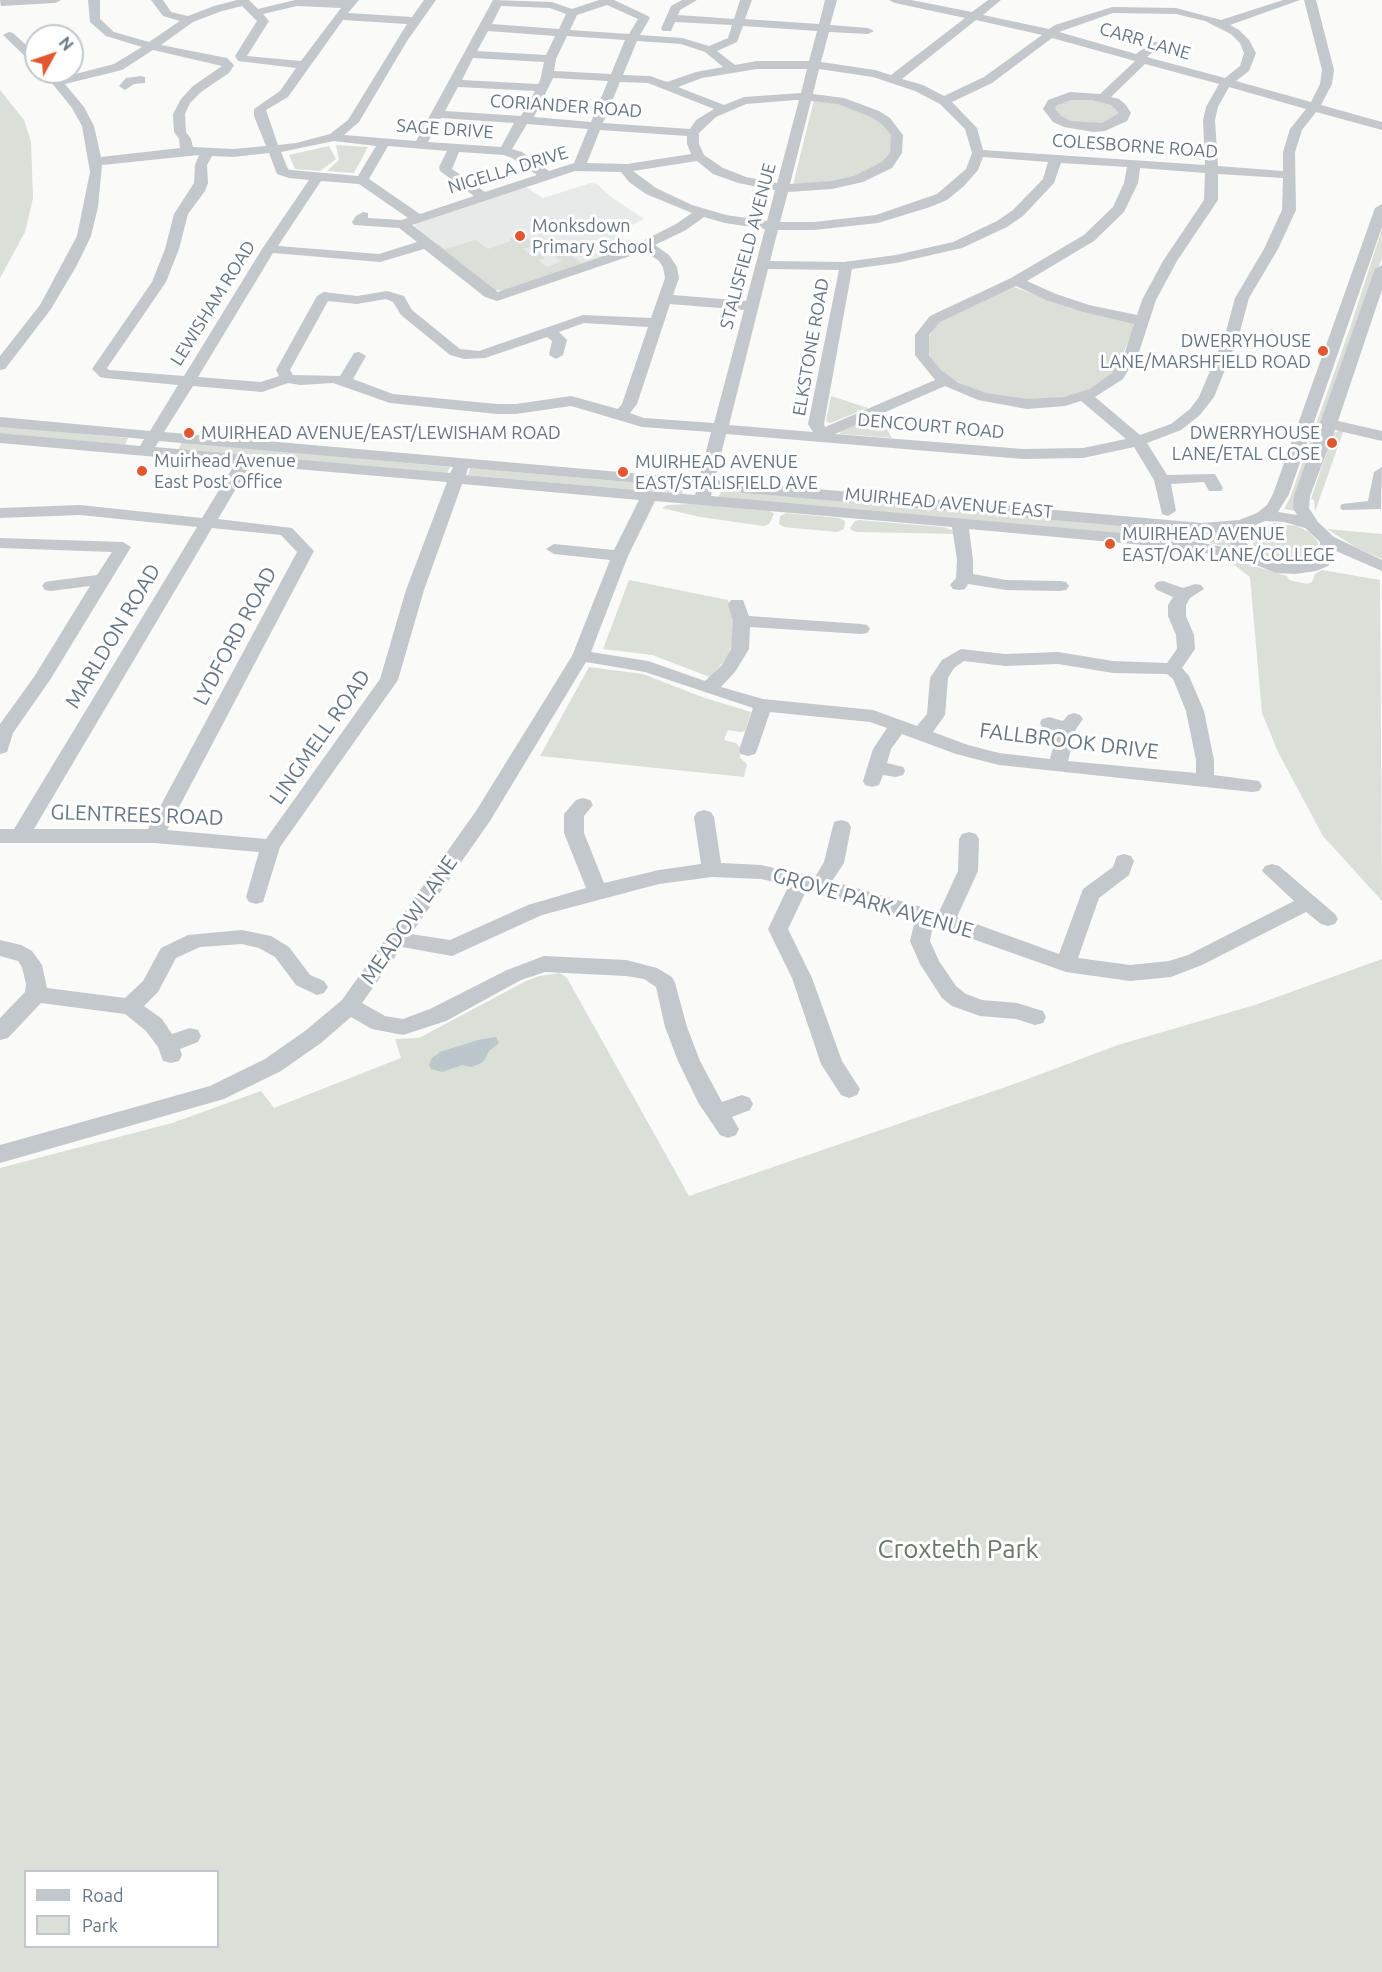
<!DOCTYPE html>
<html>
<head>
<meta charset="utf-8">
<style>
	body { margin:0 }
	#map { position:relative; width:1382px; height:1972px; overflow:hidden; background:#fafaf8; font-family:Ubuntu,sans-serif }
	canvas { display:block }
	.legend { position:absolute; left:24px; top:1870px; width:195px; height:78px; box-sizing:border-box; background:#fff; border:2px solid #c1c8cd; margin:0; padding:8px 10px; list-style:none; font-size:18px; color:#657683 }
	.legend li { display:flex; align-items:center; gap:12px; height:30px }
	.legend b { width:30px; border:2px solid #c1c8cd }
	.north { position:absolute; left:24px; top:24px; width:60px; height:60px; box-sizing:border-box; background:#fff; border:2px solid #c1c8cd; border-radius:50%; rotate:50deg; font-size:16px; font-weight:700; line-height:24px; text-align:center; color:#657683 }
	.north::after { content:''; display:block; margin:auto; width:21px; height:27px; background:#e4572e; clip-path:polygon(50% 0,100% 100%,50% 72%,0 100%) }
</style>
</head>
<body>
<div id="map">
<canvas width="1382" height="1972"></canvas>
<ul class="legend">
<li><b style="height:8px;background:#c3c8cc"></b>Road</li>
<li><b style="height:16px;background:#dadfd7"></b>Park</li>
</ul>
<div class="north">N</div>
</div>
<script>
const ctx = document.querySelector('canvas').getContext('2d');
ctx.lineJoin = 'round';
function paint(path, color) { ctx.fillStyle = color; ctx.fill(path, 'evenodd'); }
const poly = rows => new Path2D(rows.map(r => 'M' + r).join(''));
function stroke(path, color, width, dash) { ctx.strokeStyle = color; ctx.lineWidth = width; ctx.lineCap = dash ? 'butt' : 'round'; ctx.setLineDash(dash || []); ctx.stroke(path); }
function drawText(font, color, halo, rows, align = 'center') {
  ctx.font = font + ' Ubuntu,sans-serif'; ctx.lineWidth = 6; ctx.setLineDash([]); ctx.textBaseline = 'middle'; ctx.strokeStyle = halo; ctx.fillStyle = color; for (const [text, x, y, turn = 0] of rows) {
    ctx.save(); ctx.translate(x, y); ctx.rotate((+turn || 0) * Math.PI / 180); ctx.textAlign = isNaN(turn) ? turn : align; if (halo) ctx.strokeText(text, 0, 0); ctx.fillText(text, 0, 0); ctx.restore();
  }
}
paint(poly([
	[591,183,597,184,611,197,644,219,614,234,635,245,506,291,495,290,413,228,417,222,526,187,543,198]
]), '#e8e9e9');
paint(poly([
	[0,90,24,120,31,142,33,198,25,232,0,278],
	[1067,99,1106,100,1122,112,1100,126,1064,120,1054,111,1054,106],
	[814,100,847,104,885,124,895,142,888,160,846,181,793,185],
	[336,145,368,147,354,173,327,171,339,160],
	[329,146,336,159,320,171,295,169,289,155],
	[1382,229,1382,258,1296,497,1296,511,1284,509,1290,498,1350,328],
	[519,234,538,244,523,249,531,255,538,253,545,258,538,260,547,267,562,261,554,255,565,251,582,263,506,291,495,290,435,245,438,244,445,249,475,240,488,249,511,241,510,239,513,236],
	[1014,287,1070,308,1133,323,1134,328,1122,356,1112,374,1101,384,1086,391,1067,397,1029,400,988,394,969,388,943,373,930,356,928,348,928,339,933,329,941,321],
	[831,396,868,408,830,423,826,421],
	[879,415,892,438,840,434,841,431],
	[0,426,128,438,125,445,0,433],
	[1342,430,1343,432,1315,512,1314,500,1311,499,1333,433],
	[182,442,450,467,447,473,178,450],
	[470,468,684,487,682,494,468,475],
	[722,490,1198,532,1233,532,1236,549,1201,541,718,498],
	[691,504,770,511,774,514,769,524,763,526,700,517,662,508,667,505],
	[786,513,839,518,845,521,844,529,837,532,784,527,779,524,780,516],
	[859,520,943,527,952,530,957,534,856,532,851,530,850,528,855,521],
	[1274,523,1297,526,1309,532,1318,542,1318,549,1314,556,1307,560,1282,561,1263,555,1254,548,1251,535,1255,529],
	[1327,529,1382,534,1382,559,1357,548],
	[1224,557,1287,576,1289,580,1307,584,1312,582,1315,574,1322,570,1380,580,1382,901,1323,836,1278,752,1262,713,1250,577],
	[629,580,728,600,734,622,732,643,727,658,710,677,652,655,603,649],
	[589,667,643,674,702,697,751,712,745,731,740,732,728,730,724,740,736,743,741,749,740,758,747,764,744,777,540,756],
	[1382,959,1382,1972,0,1972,0,1168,172,1123,261,1091,274,1108,401,1058,395,1039,419,1038,526,981,539,976,560,973,567,978,689,1196,1017,1083,1118,1045,1255,1005],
	[26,1872,218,1872,218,1946,26,1946]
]), '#dadfd7');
paint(poly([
	[496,1037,499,1043,489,1051,484,1061,479,1064,471,1067,462,1065,442,1072,431,1069,429,1065,432,1058,440,1052,478,1040]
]), '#bbc7cb');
paint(poly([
	[0,0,61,0,55,3,1,6,0,0],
	[88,0,100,0,100,19,114,32,149,42,180,21,163,16,151,0,163,0,171,12,188,16,214,6,237,0,249,0,258,9,295,0,359,0,348,13,412,17,424,0,436,0,407,41,359,122,344,135,416,141,493,0,552,2,572,9,599,0,614,0,648,16,650,18,640,35,682,38,709,46,728,38,732,25,675,22,671,31,663,31,661,29,671,6,682,0,697,0,680,10,678,15,734,19,740,0,752,0,745,19,819,24,825,0,837,0,830,25,868,28,874,31,868,34,829,32,821,62,875,70,891,75,965,18,895,3,889,0,911,0,972,12,988,0,1001,0,983,15,1049,29,1055,25,1112,7,1176,8,1221,20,1283,0,1300,0,1230,25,1239,30,1249,40,1256,53,1249,71,1236,81,1311,102,1320,84,1322,70,1304,0,1316,0,1334,70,1332,84,1321,105,1382,122,1382,130,1316,112,1302,130,1295,152,1296,210,1278,249,1249,298,1239,335,1214,397,1200,415,1181,430,1147,443,1167,475,1215,474,1223,488,1221,491,1209,491,1204,482,1171,484,1176,511,1168,516,1162,514,1154,480,1134,447,1083,458,1023,459,726,434,715,480,1202,523,1239,520,1257,513,1267,505,1273,494,1375,208,1382,204,1382,227,1289,494,1278,512,1297,515,1293,508,1294,496,1375,269,1382,265,1382,290,1338,421,1382,431,1382,441,1335,430,1310,496,1309,508,1318,522,1334,537,1382,560,1382,571,1336,551,1335,556,1328,566,1316,571,1295,574,1276,573,1243,560,1176,548,969,529,973,560,973,574,1006,580,1060,581,1066,582,1069,586,1066,590,1060,591,1006,590,968,584,965,589,959,590,953,589,950,585,956,578,957,560,952,527,655,501,628,556,591,652,648,661,705,681,722,665,731,649,733,621,728,604,731,600,743,600,749,616,861,624,867,625,870,629,867,633,861,634,750,627,749,649,735,672,721,687,763,699,873,710,917,726,927,714,930,678,942,660,961,649,1005,654,1058,652,1113,661,1167,663,1177,649,1176,635,1168,616,1168,605,1173,597,1157,590,1154,586,1157,582,1163,581,1183,588,1195,584,1201,585,1204,589,1190,598,1186,605,1186,616,1194,635,1195,649,1182,668,1189,676,1204,711,1214,760,1214,775,1259,781,1262,786,1259,791,1252,792,999,765,956,754,902,734,891,749,887,763,903,767,905,771,903,775,896,777,883,775,879,785,872,787,865,785,863,781,873,749,887,728,870,722,770,712,757,750,755,754,748,756,741,754,739,750,753,708,645,672,586,662,490,821,411,934,450,940,528,905,586,888,564,833,564,814,576,800,583,798,590,800,593,805,584,816,584,833,604,883,659,870,701,864,694,817,697,812,704,810,711,812,714,817,721,863,761,865,815,877,824,862,834,822,841,820,848,822,851,827,844,863,832,881,939,912,958,871,959,839,962,834,969,832,976,834,979,839,978,871,957,917,1059,954,1083,889,1113,867,1117,856,1124,854,1131,856,1134,861,1129,875,1099,898,1078,958,1130,965,1169,961,1188,955,1294,901,1262,871,1265,866,1272,864,1279,866,1335,914,1338,919,1335,924,1328,926,1321,924,1306,912,1202,965,1171,977,1130,981,1066,972,933,925,930,941,939,961,956,986,966,994,982,1000,1017,1003,1043,1011,1046,1017,1043,1023,1035,1025,1016,1019,980,1016,952,1006,942,998,920,964,910,941,915,920,807,889,788,929,812,978,842,1061,860,1089,857,1095,849,1098,841,1095,821,1064,792,978,768,929,789,885,761,879,712,877,659,884,542,915,452,956,402,947,362,1003,385,1016,403,1019,430,1009,507,970,544,956,626,960,657,968,672,977,675,983,687,1027,700,1061,722,1102,742,1095,750,1098,753,1104,750,1110,732,1117,739,1129,736,1135,728,1138,720,1135,699,1104,678,1061,665,1027,656,987,644,979,626,976,545,972,521,980,446,1021,403,1035,372,1029,351,1017,321,1043,281,1071,224,1099,0,1163,0,1145,210,1086,265,1059,305,1031,342,1000,476,811,572,656,610,560,554,554,546,549,554,544,614,550,639,500,462,484,424,590,398,680,280,847,263,902,256,904,249,902,246,897,259,852,154,843,0,843,0,829,14,829,197,527,80,515,0,518,0,508,80,505,202,518,235,464,0,443,0,433,140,446,144,439,0,427,0,417,150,431,178,385,105,378,100,377,92,369,152,282,165,249,174,214,194,183,195,165,199,155,102,165,98,207,91,236,77,265,51,309,5,369,0,370,0,356,40,305,77,236,90,172,82,126,72,108,43,72,55,72,60,78,114,64,142,47,106,36,90,22,88,0],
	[607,5,638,19,629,34,570,30,577,15,607,5],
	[242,6,257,21,235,56,238,61,296,68,280,91,254,109,254,116,266,146,233,149,193,147,191,139,186,132,185,114,190,103,201,92,229,73,234,65,227,58,161,45,193,22,222,11,242,6],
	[297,6,341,8,301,61,247,56,269,21,263,14,297,6],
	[501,6,550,8,566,14,559,29,492,24,501,6],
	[1113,13,1176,14,1205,21,1231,34,1240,43,1244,53,1240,66,1225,78,1147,57,1160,46,1160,42,1152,42,1136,54,1059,32,1113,13],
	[343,20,407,24,348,120,330,134,296,143,278,145,266,110,288,97,343,20],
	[976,20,1042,35,984,77,944,96,923,85,902,79,976,20],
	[743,26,817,31,809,61,757,61,735,65,717,51,737,42,743,26],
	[488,31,555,36,546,55,477,51,488,31],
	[567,36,625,40,611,74,554,71,556,59,567,36],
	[1052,38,1135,61,1100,94,1070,92,1048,100,1043,109,1053,122,1064,127,1093,132,1105,131,1127,121,1131,113,1126,105,1119,99,1111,97,1145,64,1219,84,1206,107,1203,120,1205,165,983,150,977,128,952,102,992,83,1052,38],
	[637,41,681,44,705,52,723,67,696,72,667,82,650,76,623,75,637,41],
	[153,50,222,66,193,86,181,99,173,114,174,132,179,139,180,148,101,157,94,126,84,107,65,84,122,70,153,50],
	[473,58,544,62,540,81,538,84,462,80,473,58],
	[757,69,807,69,801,93,744,97,724,105,678,87,702,78,757,69],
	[819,69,873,77,915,91,940,104,965,129,972,153,966,169,937,194,876,215,814,222,780,222,788,192,832,189,863,182,892,168,902,153,903,135,890,118,879,111,844,98,813,94,819,69],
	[553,78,608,81,591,122,534,117,553,78],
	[620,82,648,83,714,109,696,120,690,129,603,123,620,82],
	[458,87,535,91,521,116,445,111,458,87],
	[1229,87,1306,109,1290,129,1283,152,1283,171,1218,166,1215,120,1218,107,1229,87],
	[796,100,799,100,777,183,746,177,723,168,704,155,699,144,699,133,716,117,746,104,796,100],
	[1071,100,1092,100,1111,105,1119,113,1102,123,1071,121,1061,116,1055,109,1057,105,1071,100],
	[811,101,838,104,871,117,882,124,891,135,890,153,882,162,854,176,832,181,790,184,811,101],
	[441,118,514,123,501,147,428,142,441,118],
	[527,124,588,129,574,163,549,171,522,152,512,149,527,124],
	[600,130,687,136,687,144,691,154,627,164,587,163,600,130],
	[334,141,376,146,358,176,291,170,288,169,281,152,334,141],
	[388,146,447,151,439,167,440,171,474,196,420,214,369,179,388,146],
	[459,152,504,155,512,158,537,175,485,192,452,169,459,152],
	[269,153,277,174,289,178,309,180,262,249,184,376,109,370,107,368,166,282,179,249,188,214,205,191,208,183,207,165,212,156,233,157,269,153],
	[983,157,1048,162,1043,179,1013,210,997,221,953,242,896,255,844,262,770,261,778,230,814,230,878,223,930,207,947,200,964,186,978,170,983,157],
	[697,161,713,174,738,183,775,190,767,221,726,215,692,205,656,188,633,171,697,161],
	[1061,163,1127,167,1124,183,1113,207,1084,235,1011,278,930,316,915,335,915,355,935,380,825,427,824,424,852,269,896,263,962,248,1007,227,1023,216,1054,183,1061,163],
	[1140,168,1205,173,1204,200,1163,261,1142,300,1137,315,1089,305,1056,294,1027,281,1094,241,1124,212,1138,183,1140,168],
	[575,171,621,172,629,182,646,194,692,213,676,224,633,246,498,292,412,225,575,171],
	[1218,174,1283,178,1282,210,1264,249,1235,298,1225,335,1199,397,1190,409,1171,424,1140,435,1095,397,1123,379,1139,352,1156,300,1177,261,1218,200,1218,174],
	[321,181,359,184,408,218,401,220,368,218,368,213,363,212,356,216,352,222,354,225,399,228,417,242,379,254,278,246,321,181],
	[704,217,725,223,765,229,746,301,673,295,679,278,677,267,669,255,655,245,686,230,704,217],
	[424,249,485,297,497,301,645,251,659,261,663,267,665,278,651,318,583,315,479,351,460,349,412,310,404,296,387,291,357,296,324,292,317,296,276,370,279,376,261,382,198,377,273,253,380,262,424,249],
	[768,269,839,270,808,424,813,432,729,425,768,269],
	[1016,286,1046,300,1080,311,1134,324,1125,352,1112,373,1090,389,1064,397,1027,399,986,393,959,383,941,370,929,355,929,335,940,322,1016,286],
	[386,299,393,302,401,315,450,355,464,359,485,358,547,337,552,341,549,355,556,359,563,355,567,340,559,332,584,323,648,327,622,404,618,409,571,396,516,404,497,404,393,394,353,379,366,356,359,352,354,353,340,376,293,375,290,370,328,301,357,304,386,299],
	[670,304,744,310,714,423,644,418,630,413,637,404,670,304],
	[288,383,300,385,333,383,390,403,497,414,516,414,571,406,642,427,711,432,699,479,164,432,193,386,262,392,288,383],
	[945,386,978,400,1027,409,1065,406,1081,401,1126,439,1083,448,1023,449,835,434,945,386],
	[159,441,453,467,450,473,155,447,159,441],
	[250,465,447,482,406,590,380,679,266,839,167,830,314,551,292,528,218,519,250,465],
	[468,468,697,488,695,495,466,475,468,468],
	[712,490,1202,533,1230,531,1229,541,1234,549,1176,538,711,496,712,490],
	[1265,521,1284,522,1305,528,1320,542,1319,555,1306,562,1295,564,1279,563,1253,552,1245,541,1245,532,1248,528,1265,521],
	[212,528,281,535,297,552,148,829,34,829,212,528],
	[964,661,1005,666,1058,664,1113,673,1167,674,1173,679,1186,711,1196,760,1196,773,1068,761,1076,729,1083,719,1080,715,1074,713,1068,715,1063,721,1049,717,1042,719,1040,723,1042,727,1057,731,1050,759,999,753,968,745,933,732,945,715,948,678,954,668,964,661],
	[9,32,13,33,36,54,36,64,32,63,5,37,3,35,9,32],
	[141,76,145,77,145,83,134,84,125,90,119,86,126,78,141,76],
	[1382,467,1381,509,1342,510,1340,507,1342,504,1368,501,1374,472,1382,467],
	[0,538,123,542,131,547,50,680,13,733,7,752,0,754,0,724,34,677,90,586,51,591,45,590,42,586,45,582,51,581,97,575,112,552,0,548,0,538],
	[242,930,271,936,289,947,310,975,324,981,328,987,324,993,317,995,296,985,275,957,259,948,242,944,200,947,176,958,158,992,144,1006,162,1019,172,1034,190,1028,198,1030,201,1036,198,1042,180,1049,182,1055,179,1061,171,1063,163,1061,158,1047,146,1031,125,1014,41,1003,8,1038,0,1040,0,1018,25,992,26,984,22,967,18,961,0,956,0,940,21,945,32,951,42,965,47,988,125,998,143,981,161,948,188,935,242,930]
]), '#c3c8cc');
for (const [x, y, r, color] of [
	[520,236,6,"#e4572e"],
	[1323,351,6,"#e4572e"],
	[189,433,6,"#e4572e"],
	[1332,443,6,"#e4572e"],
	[142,471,6,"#e4572e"],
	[623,472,6,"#e4572e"],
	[1110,544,6,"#e4572e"]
]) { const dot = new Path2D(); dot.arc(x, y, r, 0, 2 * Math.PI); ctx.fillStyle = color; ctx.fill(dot); stroke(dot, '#fff', 2); }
drawText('18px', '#657683', '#fff', [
	["CARR LANE",1145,41,16],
	["CORIANDER ROAD",566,106,4],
	["SAGE DRIVE",445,129,4],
	["COLESBORNE ROAD",1135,146,4],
	["NIGELLA DRIVE",508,170,-17],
	["STALISFIELD AVENUE",748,246,-75],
	["LEWISHAM ROAD",213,303,-58],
	["ELKSTONE ROAD",811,347,-80],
	["DENCOURT ROAD",931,426,5],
	["MUIRHEAD AVENUE EAST",949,503,5]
]);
drawText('18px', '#657683', '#fff', [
	["Monksdown",532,226],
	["Primary School",532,247],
	["DWERRYHOUSE",1311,341,"right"],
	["LANE/MARSHFIELD ROAD",1311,362,"right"],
	["MUIRHEAD AVENUE/EAST/LEWISHAM ROAD",201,433],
	["DWERRYHOUSE",1320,433,"right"],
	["LANE/ETAL CLOSE",1320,454,"right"],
	["Muirhead Avenue",154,461],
	["East Post Office",154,482],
	["MUIRHEAD AVENUE",635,462],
	["EAST/STALISFIELD AVE",635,483],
	["MUIRHEAD AVENUE",1122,534],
	["EAST/OAK LANE/COLLEGE",1122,555]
], 'left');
drawText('21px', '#657683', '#fff', [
	["MARLDON ROAD",113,636,-59],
	["LYDFORD ROAD",235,636,-62],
	["LINGMELL ROAD",320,737,-55],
	["FALLBROOK DRIVE",1069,741,7],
	["GLENTREES ROAD",137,815,2],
	["GROVE PARK AVENUE",873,903,16],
	["MEADOW LANE",409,920,-55]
]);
drawText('26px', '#687a64', '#fff', [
	["Croxteth Park",958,1549]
]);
</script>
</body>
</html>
